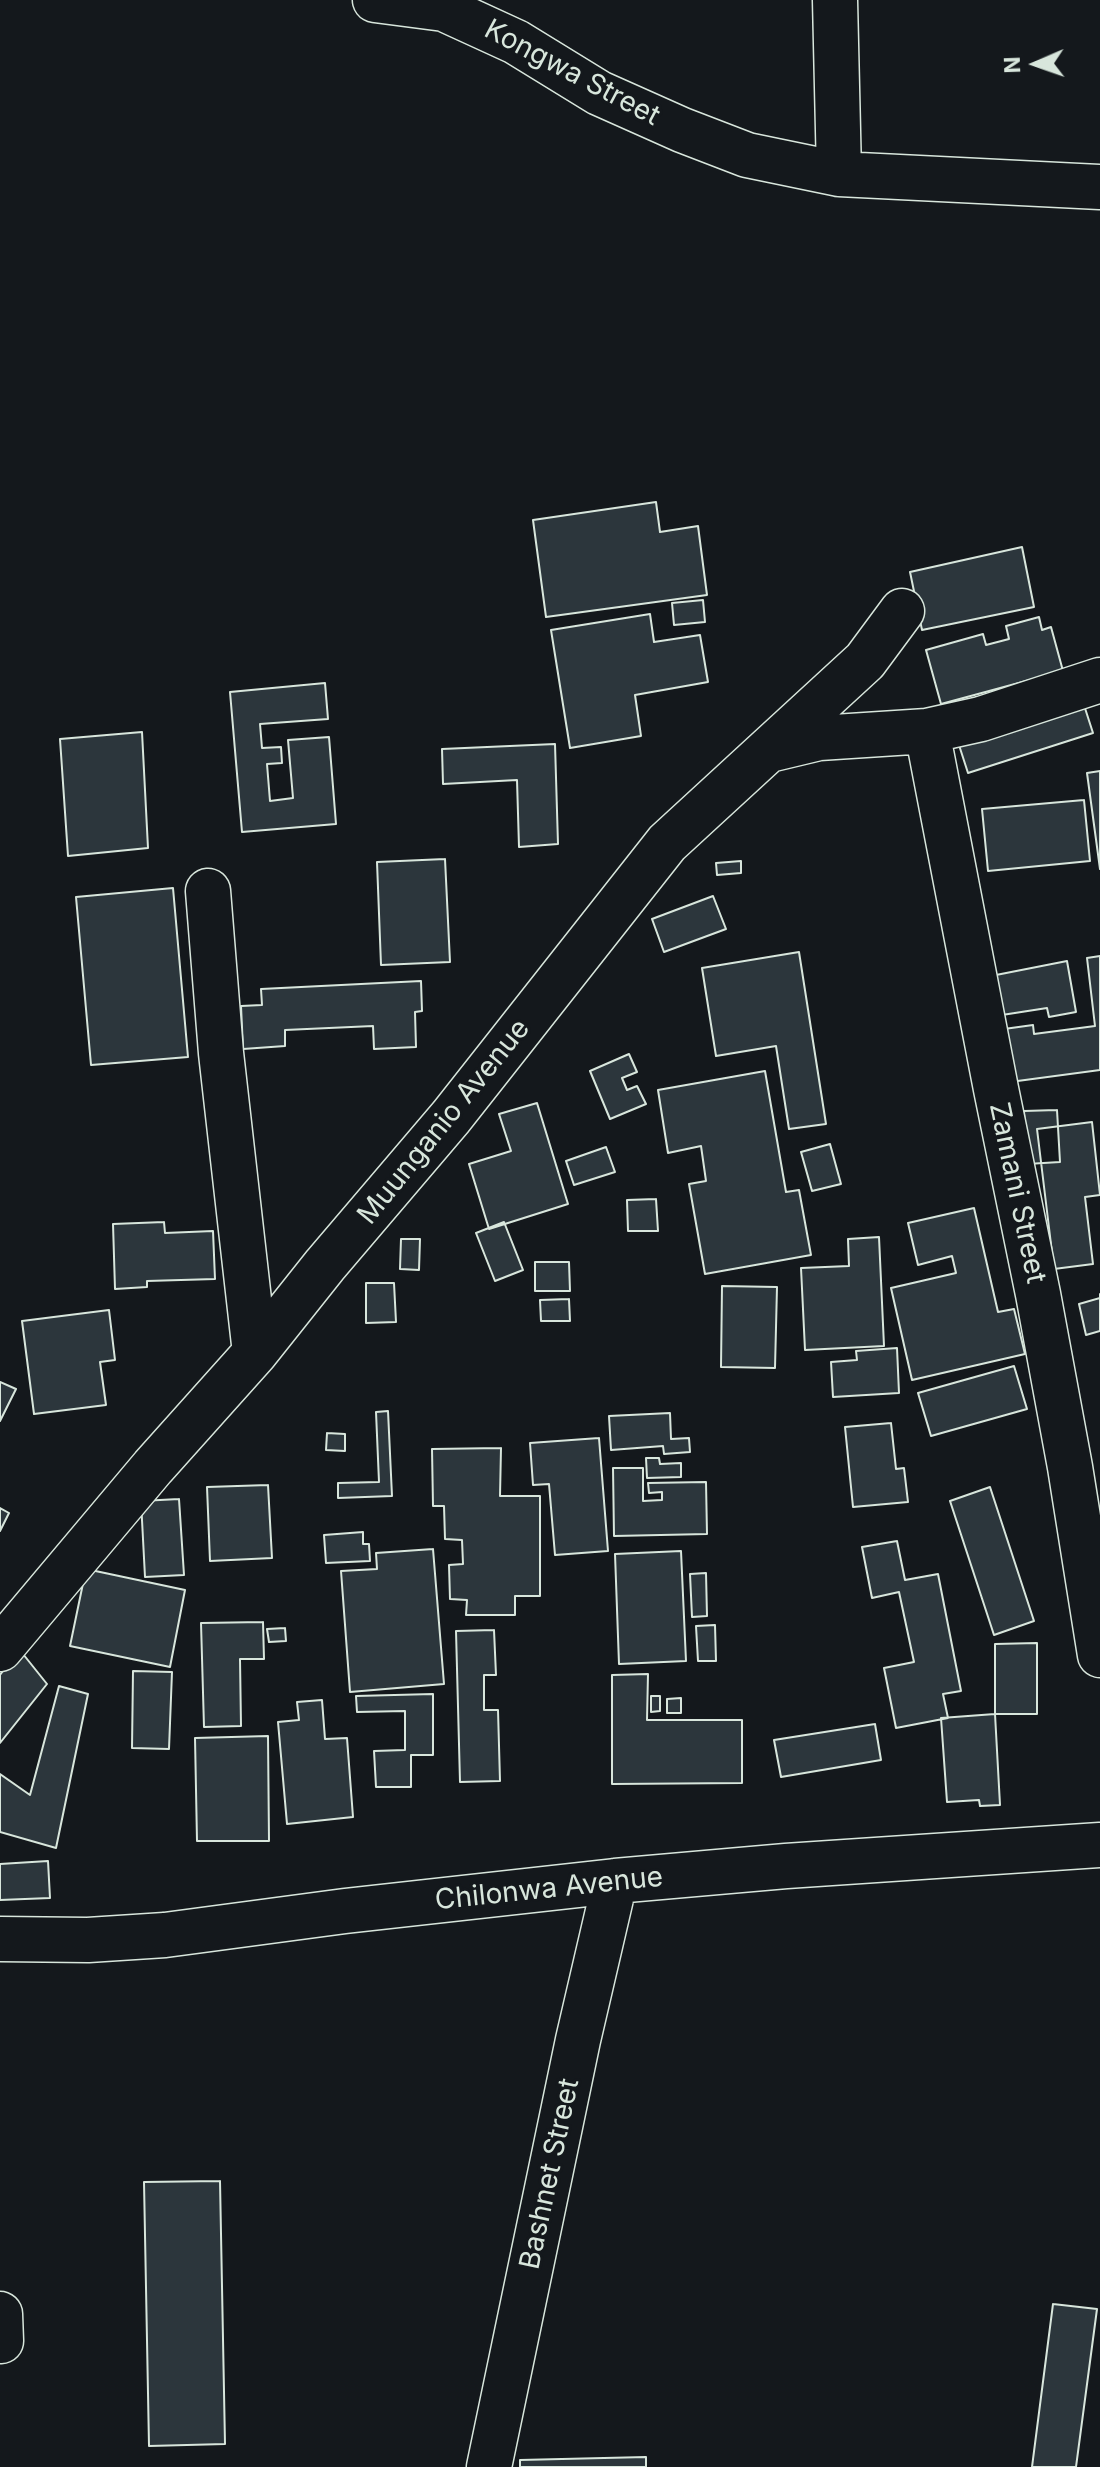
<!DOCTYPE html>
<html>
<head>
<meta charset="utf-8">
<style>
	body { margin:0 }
	#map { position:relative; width:1100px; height:2467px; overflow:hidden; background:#14181c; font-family:Inter,sans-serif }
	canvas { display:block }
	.north { position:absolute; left:996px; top:24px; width:80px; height:80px; -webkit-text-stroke:6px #14181c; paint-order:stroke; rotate:268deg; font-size:22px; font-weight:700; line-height:32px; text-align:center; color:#d8e6dc }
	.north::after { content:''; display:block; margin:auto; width:28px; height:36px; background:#d8e6dc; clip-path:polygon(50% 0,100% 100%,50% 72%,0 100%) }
</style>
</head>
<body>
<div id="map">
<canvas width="1100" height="2467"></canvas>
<div class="north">N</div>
</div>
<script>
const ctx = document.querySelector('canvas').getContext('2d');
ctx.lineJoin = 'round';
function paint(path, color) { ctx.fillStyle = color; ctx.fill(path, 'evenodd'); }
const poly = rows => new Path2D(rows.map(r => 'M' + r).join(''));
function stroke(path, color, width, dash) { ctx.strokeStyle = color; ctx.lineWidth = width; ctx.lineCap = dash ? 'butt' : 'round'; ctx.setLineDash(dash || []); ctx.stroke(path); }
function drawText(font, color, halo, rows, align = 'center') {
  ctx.font = font + ' Inter,sans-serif'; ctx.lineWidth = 6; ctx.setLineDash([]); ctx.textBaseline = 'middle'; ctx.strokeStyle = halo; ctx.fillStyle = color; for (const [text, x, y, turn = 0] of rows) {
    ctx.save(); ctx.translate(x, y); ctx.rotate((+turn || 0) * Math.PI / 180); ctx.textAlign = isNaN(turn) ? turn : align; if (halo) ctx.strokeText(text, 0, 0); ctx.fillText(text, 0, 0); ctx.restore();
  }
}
const building = poly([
	[656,502,660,532,698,526,707,595,546,617,533,520,656,502],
	[1022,547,1034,607,922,630,910,572,1022,547],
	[703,600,705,622,674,625,672,603,703,600],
	[650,614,654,642,700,635,708,682,635,695,641,736,570,748,551,630,650,614],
	[1039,617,1042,630,1051,627,1063,671,941,704,926,650,983,634,986,645,1009,639,1006,626,1039,617],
	[325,683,328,719,260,724,262,748,281,747,282,763,267,764,270,801,293,798,288,740,329,737,336,824,242,832,230,692,325,683],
	[1083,702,1093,733,968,773,958,742,1083,702],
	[142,732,148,848,68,856,60,739,142,732],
	[555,744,558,844,519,847,517,780,443,784,442,749,555,744],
	[1100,771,1100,869,1087,773,1100,771],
	[1084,800,1090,861,988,871,982,809,1084,800],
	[445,859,450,962,381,965,377,862,445,859],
	[741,861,741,873,717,875,716,863,741,861],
	[173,888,188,1057,91,1065,76,897,173,888],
	[713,896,726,929,664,952,652,919,713,896],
	[799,952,826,1124,789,1129,776,1046,716,1056,702,968,799,952],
	[1100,956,1100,1070,1010,1082,1004,1029,1033,1025,1034,1034,1095,1026,1087,958,1100,956],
	[1067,961,1076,1012,1049,1017,1047,1008,1002,1015,996,975,1067,961],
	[421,981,422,1011,415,1012,416,1047,374,1049,373,1026,285,1030,285,1046,243,1049,241,1006,262,1005,261,989,421,981],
	[629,1054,637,1072,622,1078,627,1090,637,1086,646,1104,610,1119,590,1071,629,1054],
	[765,1071,786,1192,799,1190,811,1255,705,1274,689,1184,706,1181,701,1146,668,1153,658,1090,765,1071],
	[537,1103,568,1204,489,1229,469,1164,511,1151,499,1114,537,1103],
	[1057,1110,1060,1162,1027,1164,1024,1111,1057,1110],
	[1092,1122,1100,1195,1085,1197,1093,1264,1054,1269,1037,1129,1092,1122],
	[830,1144,841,1184,812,1191,801,1152,830,1144],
	[606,1147,615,1172,574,1185,566,1161,606,1147],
	[656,1199,658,1231,628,1231,627,1200,656,1199],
	[974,1208,998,1312,1014,1309,1025,1354,912,1380,891,1288,956,1273,952,1256,918,1265,908,1223,974,1208],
	[164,1222,165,1233,213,1231,215,1279,147,1281,147,1287,115,1289,113,1224,164,1222],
	[504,1222,523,1270,495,1281,476,1233,504,1222],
	[879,1237,884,1346,805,1350,801,1268,849,1266,848,1239,879,1237],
	[401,1239,420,1239,419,1270,400,1269,401,1239],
	[535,1262,569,1262,570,1291,535,1291,535,1262],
	[366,1283,394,1283,396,1322,366,1323,366,1283],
	[722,1286,777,1287,775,1368,721,1367,722,1286],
	[1100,1294,1100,1331,1086,1335,1079,1304,1100,1298,1100,1294],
	[569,1299,570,1321,541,1321,540,1300,569,1299],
	[109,1310,115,1360,100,1362,106,1405,34,1414,22,1321,109,1310],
	[897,1348,899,1393,833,1397,831,1362,857,1360,856,1351,897,1348],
	[1014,1366,1027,1409,931,1436,918,1393,1014,1366],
	[0,1382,16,1389,0,1421,0,1382],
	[388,1411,392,1496,338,1498,338,1483,379,1482,376,1412,388,1411],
	[670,1413,671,1439,689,1438,690,1452,664,1454,663,1446,611,1450,609,1416,670,1413],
	[891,1423,896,1469,904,1468,908,1502,853,1507,845,1427,891,1423],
	[327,1433,345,1434,345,1451,326,1450,327,1433],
	[599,1438,608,1551,555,1555,549,1484,533,1485,530,1443,599,1438],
	[501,1448,500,1496,540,1496,540,1596,515,1596,515,1615,466,1615,467,1600,450,1599,449,1565,463,1564,462,1540,445,1539,444,1506,433,1506,432,1449,501,1448],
	[646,1458,659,1458,660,1464,681,1463,681,1477,647,1478,646,1458],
	[613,1468,643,1468,643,1501,662,1500,662,1492,649,1493,648,1483,706,1482,707,1534,614,1536,613,1468],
	[268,1485,272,1558,210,1561,207,1487,268,1485],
	[990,1487,1034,1621,994,1635,950,1501,990,1487],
	[179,1499,184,1575,145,1577,141,1501,179,1499],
	[0,1508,9,1513,0,1531,0,1508],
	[363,1532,363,1544,369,1544,370,1561,326,1563,324,1535,363,1532],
	[897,1541,905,1580,938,1574,961,1691,943,1694,948,1718,896,1728,884,1668,914,1662,899,1592,872,1598,862,1547,897,1541],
	[433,1549,444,1684,350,1692,341,1571,377,1569,376,1553,433,1549],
	[681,1551,686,1661,619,1664,615,1554,681,1551],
	[86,1569,185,1590,170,1667,70,1646,86,1569],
	[706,1573,707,1616,692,1617,690,1574,706,1573],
	[263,1622,264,1659,240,1659,241,1726,204,1727,201,1623,263,1622],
	[715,1625,716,1661,698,1661,696,1626,715,1625],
	[285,1628,286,1641,269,1642,267,1629,285,1628],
	[494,1630,496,1675,484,1675,484,1710,498,1710,500,1781,460,1782,456,1631,494,1630],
	[1037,1643,1037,1714,995,1714,995,1644,1037,1643],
	[19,1649,47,1684,0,1743,0,1675,19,1649],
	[133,1671,172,1672,169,1749,132,1748,133,1671],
	[648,1674,647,1720,742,1720,742,1783,612,1784,612,1675,648,1674],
	[59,1686,88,1694,56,1848,0,1832,0,1774,30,1795,59,1686],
	[433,1694,433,1755,411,1755,411,1787,376,1787,374,1751,405,1750,405,1711,357,1712,356,1696,433,1694],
	[651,1696,660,1696,660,1711,651,1712,651,1696],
	[681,1698,681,1713,667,1713,667,1699,681,1698],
	[322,1700,325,1739,347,1738,353,1817,287,1824,278,1722,299,1720,297,1702,322,1700],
	[995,1714,1000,1805,980,1806,979,1800,947,1802,941,1718,995,1714],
	[875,1724,881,1760,781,1777,774,1740,875,1724],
	[268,1736,269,1841,197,1841,195,1738,268,1736],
	[48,1861,50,1898,0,1900,0,1864,48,1861],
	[220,2181,225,2444,149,2446,144,2182,220,2181],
	[1053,2304,1097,2309,1076,2467,1032,2467,1053,2304],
	[646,2457,646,2467,520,2467,520,2460,646,2457]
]);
paint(building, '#2c363c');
stroke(building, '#d8e6dc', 2);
const street = poly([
	[375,0,444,9,516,42,599,93,682,130,747,155,839,174,1100,187],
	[835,0,839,174],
	[927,731,996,1089,1038,1294,1070,1467,1100,1655],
	[769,750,819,738,927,731,981,719,1100,680],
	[208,891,221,1053,255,1353],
	[0,1649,153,1467,255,1353,325,1265,451,1117,667,843,865,661,902,611],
	[0,1939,88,1940,165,1935,345,1911,615,1881,786,1866,1100,1845],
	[0,2314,1,2341],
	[489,2467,578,2040,615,1881]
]);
stroke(street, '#d8e6dc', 47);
stroke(street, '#14181c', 44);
drawText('28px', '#d8e6dc', '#14181c', [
	["Kongwa Street",572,73,28],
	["Muunganio Avenue",444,1122,-51],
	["Zamani Street",1017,1193,78],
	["Chilonwa Avenue",549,1889,-6],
	["Bashnet Street",550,2174,-78]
]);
</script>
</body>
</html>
